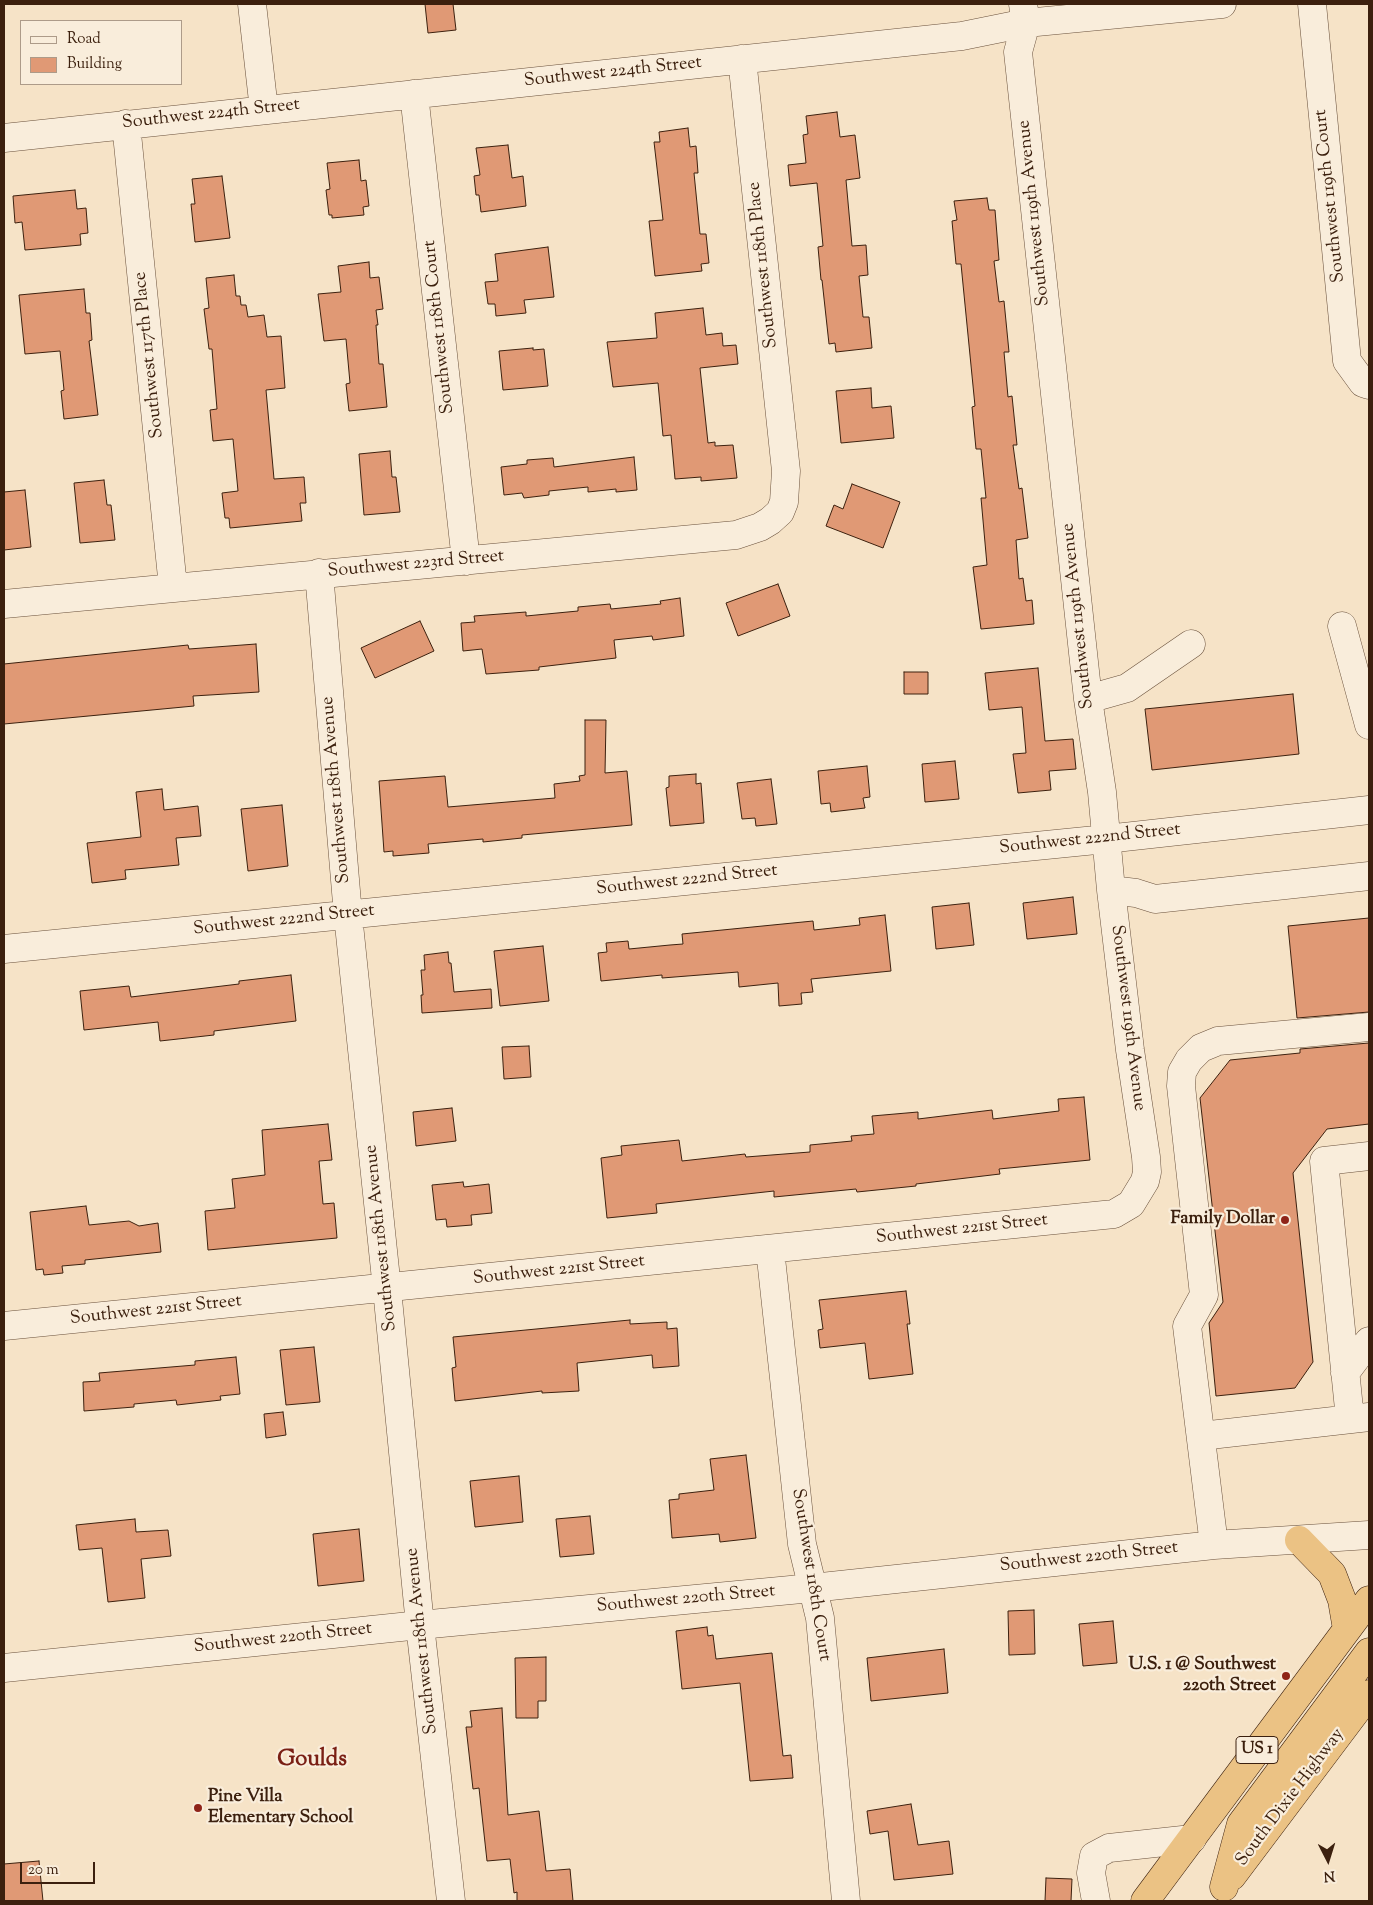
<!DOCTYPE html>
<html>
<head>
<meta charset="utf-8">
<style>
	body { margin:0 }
	#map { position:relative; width:1373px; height:1905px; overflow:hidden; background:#f6e3c7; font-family:"Sorts Mill Goudy",serif }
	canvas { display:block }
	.frame { position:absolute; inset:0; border:5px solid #3c200e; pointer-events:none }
	.legend { position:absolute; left:20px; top:20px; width:162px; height:65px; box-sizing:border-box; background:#f9eddb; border:1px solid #ad9b89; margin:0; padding:6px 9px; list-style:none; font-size:15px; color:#3c200e }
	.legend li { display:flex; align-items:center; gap:10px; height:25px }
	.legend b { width:25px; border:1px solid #ad9b89 }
	.north { position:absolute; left:1303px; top:1835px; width:50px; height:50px; -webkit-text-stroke:4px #f9eddb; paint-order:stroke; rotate:175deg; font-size:14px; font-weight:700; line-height:20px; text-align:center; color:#3c200e }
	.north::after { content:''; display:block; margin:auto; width:18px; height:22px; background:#3c200e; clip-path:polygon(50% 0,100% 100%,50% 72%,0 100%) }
	.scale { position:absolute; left:20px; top:1862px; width:75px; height:22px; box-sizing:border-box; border:2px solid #3c200e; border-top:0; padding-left:6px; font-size:15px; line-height:18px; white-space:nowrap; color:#3c200e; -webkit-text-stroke:4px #f9eddb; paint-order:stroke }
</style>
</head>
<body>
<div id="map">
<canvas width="1373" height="1905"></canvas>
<div class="frame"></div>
<ul class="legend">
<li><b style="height:6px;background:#f9eddb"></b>Road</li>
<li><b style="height:14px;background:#e09975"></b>Building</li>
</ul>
<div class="north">N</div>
<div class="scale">20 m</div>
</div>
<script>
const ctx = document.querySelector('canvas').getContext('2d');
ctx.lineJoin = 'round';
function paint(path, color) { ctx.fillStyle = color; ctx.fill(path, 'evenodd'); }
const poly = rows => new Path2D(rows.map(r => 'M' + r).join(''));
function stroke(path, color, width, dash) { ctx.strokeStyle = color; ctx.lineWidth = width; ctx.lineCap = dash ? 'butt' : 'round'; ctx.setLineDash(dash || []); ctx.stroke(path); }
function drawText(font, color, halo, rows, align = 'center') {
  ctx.font = font + ' "Sorts Mill Goudy",serif'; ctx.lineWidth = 4.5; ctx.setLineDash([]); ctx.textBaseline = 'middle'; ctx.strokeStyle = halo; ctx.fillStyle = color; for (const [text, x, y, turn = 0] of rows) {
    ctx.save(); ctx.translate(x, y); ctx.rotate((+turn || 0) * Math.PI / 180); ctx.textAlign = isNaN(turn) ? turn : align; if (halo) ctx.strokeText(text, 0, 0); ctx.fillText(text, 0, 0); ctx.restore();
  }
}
const building = poly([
	[425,4,453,4,456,30,428,33,425,4],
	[837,112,840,137,855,135,860,178,846,180,852,246,866,245,868,275,859,276,863,317,869,317,872,348,836,352,835,343,829,344,822,280,821,280,818,247,823,246,817,183,790,186,788,165,806,163,803,135,808,134,806,116,837,112],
	[688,128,690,147,696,146,698,173,694,173,700,234,706,234,709,263,701,264,702,271,655,276,649,221,663,220,654,142,660,142,659,132,688,128],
	[508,145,512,178,523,176,526,206,481,212,479,195,476,195,474,176,480,175,476,148,508,145],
	[359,160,361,181,366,180,369,206,363,207,364,215,332,218,332,215,329,215,326,190,330,189,327,163,359,160],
	[222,176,230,238,195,242,191,204,195,204,192,179,222,176],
	[75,190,77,209,86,208,88,233,80,234,81,245,25,250,22,222,15,223,13,196,75,190],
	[987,198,989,210,995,210,999,260,994,261,999,302,1004,301,1009,352,1004,352,1008,397,1012,396,1017,445,1013,445,1019,489,1022,488,1028,538,1016,540,1019,579,1023,578,1026,601,1032,600,1034,624,981,629,973,567,987,565,981,498,986,498,981,449,976,449,972,407,975,406,961,264,956,264,952,221,957,220,954,201,987,198],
	[548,247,554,297,524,300,526,313,496,316,495,304,488,304,485,282,498,281,495,254,548,247],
	[369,262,370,278,379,277,383,309,376,310,378,325,376,325,379,364,383,364,387,407,349,411,346,384,350,383,346,339,324,341,318,294,341,292,338,266,369,262],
	[234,275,236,296,240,296,241,305,246,305,248,317,264,315,267,337,281,336,285,388,266,390,274,479,304,477,306,503,300,503,302,521,230,528,229,518,225,518,222,493,238,491,233,439,213,441,210,410,217,409,212,349,209,349,204,309,209,308,206,278,234,275],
	[84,289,86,313,90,313,92,340,89,341,98,415,64,419,61,391,64,390,60,351,25,354,19,295,84,289],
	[703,308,706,335,722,333,723,346,736,345,738,364,700,368,708,443,715,442,715,446,733,445,737,478,701,481,701,477,675,479,671,435,663,436,658,383,613,387,607,342,657,338,655,313,703,308],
	[533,348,533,350,544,349,548,386,503,390,499,351,533,348],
	[871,388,872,408,891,406,894,438,841,443,836,391,871,388],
	[390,451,392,477,396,477,400,512,364,515,359,454,390,451],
	[634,457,637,490,616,492,616,489,588,492,588,487,549,491,549,495,524,498,522,493,504,495,501,467,527,464,527,460,553,458,554,467,634,457],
	[104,480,107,505,111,505,115,540,80,543,74,483,104,480],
	[852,484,900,502,883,548,826,526,834,505,843,509,852,484],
	[25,490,31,547,4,550,4,492,25,490],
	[778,584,790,616,738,636,726,603,778,584],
	[680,598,684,636,653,640,652,636,614,640,616,658,539,667,539,670,486,674,482,649,463,651,461,623,475,622,474,616,526,612,526,616,578,611,578,607,610,604,611,609,661,604,660,601,680,598],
	[420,621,434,651,375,678,361,648,420,621],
	[256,644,259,692,193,696,194,706,4,724,4,664,188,645,189,649,256,644],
	[1038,668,1045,741,1073,739,1076,769,1049,771,1051,790,1018,793,1013,754,1026,753,1022,707,989,710,985,673,1038,668],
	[904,672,928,672,928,694,904,694,904,672],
	[1293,694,1299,754,1152,770,1145,709,1293,694],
	[585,720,606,720,605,773,627,771,632,825,522,835,522,838,483,842,483,839,428,844,429,853,393,856,393,851,384,852,379,781,445,776,448,807,555,798,554,784,580,781,579,776,585,775,585,720],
	[955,761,959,799,925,802,922,764,955,761],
	[867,766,870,797,863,798,865,808,831,812,830,803,821,804,818,771,867,766],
	[696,774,696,784,701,783,704,823,670,826,666,788,669,787,669,776,696,774],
	[771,779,777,824,756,826,755,818,742,819,737,783,771,779],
	[162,789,164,810,198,806,201,836,176,838,179,865,125,870,126,879,92,883,87,843,141,837,136,792,162,789],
	[282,805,288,866,248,871,241,809,282,805],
	[1073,897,1077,934,1027,939,1023,903,1073,897],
	[969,903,974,945,936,949,932,907,969,903],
	[885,915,891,971,811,979,813,992,801,993,802,1004,779,1006,778,983,739,987,738,972,662,978,662,975,601,981,598,953,607,952,606,943,628,941,629,949,670,945,683,944,682,934,813,921,814,930,860,925,859,918,885,915],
	[1369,918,1369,1012,1297,1018,1288,926,1369,918],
	[543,946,549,1001,500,1006,494,951,543,946],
	[448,952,449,963,451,963,454,992,491,989,492,1008,422,1013,421,995,423,995,421,970,425,970,424,955,448,952],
	[291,975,296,1021,214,1031,214,1035,160,1041,158,1022,84,1030,80,991,129,986,131,997,239,984,239,981,291,975],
	[1369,1043,1369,1124,1327,1129,1293,1173,1313,1362,1295,1388,1216,1396,1209,1323,1223,1302,1200,1098,1230,1060,1300,1053,1300,1049,1369,1043],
	[529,1046,531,1077,504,1079,502,1047,529,1046],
	[1084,1097,1090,1160,999,1169,1000,1174,916,1184,916,1186,857,1192,856,1189,774,1197,774,1191,656,1204,657,1213,607,1218,601,1158,622,1155,621,1146,679,1140,682,1161,745,1154,746,1157,810,1152,810,1145,852,1141,851,1136,874,1134,872,1116,918,1112,918,1119,992,1110,993,1119,1059,1111,1058,1099,1084,1097],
	[452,1108,456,1141,416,1146,413,1112,452,1108],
	[328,1124,332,1160,319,1161,323,1204,334,1203,337,1238,208,1250,205,1211,235,1208,232,1179,265,1175,262,1130,328,1124],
	[463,1182,464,1187,489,1184,492,1213,471,1215,472,1225,447,1227,446,1219,436,1220,432,1185,463,1182],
	[86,1206,89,1225,129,1221,139,1226,158,1223,161,1252,85,1260,85,1264,62,1266,63,1273,44,1275,43,1269,36,1270,30,1212,86,1206],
	[906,1291,910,1324,907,1324,913,1374,869,1379,865,1343,820,1348,818,1330,823,1329,819,1300,906,1291],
	[630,1320,630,1324,667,1322,667,1329,677,1328,679,1366,653,1368,652,1355,577,1363,579,1391,542,1393,542,1391,455,1401,452,1368,456,1367,453,1337,630,1320],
	[314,1347,320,1402,286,1405,280,1350,314,1347],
	[236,1357,240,1394,220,1396,221,1400,177,1405,176,1400,134,1404,134,1407,84,1411,83,1382,100,1381,99,1373,195,1365,195,1361,236,1357],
	[283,1412,286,1435,266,1438,264,1414,283,1412],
	[746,1455,756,1538,720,1542,719,1534,672,1538,669,1500,679,1499,679,1494,714,1490,710,1459,746,1455],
	[519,1476,523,1522,475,1527,470,1481,519,1476],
	[590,1516,594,1554,560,1557,556,1519,590,1516],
	[135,1519,136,1532,168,1530,171,1556,141,1559,145,1598,108,1602,102,1548,79,1550,76,1525,135,1519],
	[359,1529,364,1581,318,1586,313,1534,359,1529],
	[1034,1610,1035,1654,1009,1655,1008,1611,1034,1610],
	[1113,1621,1117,1663,1083,1666,1079,1624,1113,1621],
	[707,1627,708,1636,713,1635,716,1659,772,1653,783,1756,791,1755,793,1778,750,1781,740,1683,682,1689,676,1631,707,1627],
	[944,1649,948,1693,871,1701,867,1658,944,1649],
	[546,1657,546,1701,538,1701,538,1718,516,1718,515,1658,546,1657],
	[502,1708,508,1815,539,1811,546,1871,570,1869,573,1901,517,1901,517,1892,514,1893,510,1859,487,1861,479,1788,473,1789,466,1727,472,1727,470,1711,502,1708],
	[911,1804,918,1845,949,1841,953,1874,894,1880,888,1831,870,1834,867,1811,911,1804],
	[39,1861,43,1901,4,1901,4,1864,39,1861],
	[1046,1878,1072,1879,1071,1901,1045,1901,1046,1878]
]);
paint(building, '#e09975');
stroke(building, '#3c200e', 1);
const minor = poly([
	[252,4,264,110],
	[1312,4,1347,361,1363,383,1369,385],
	[414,94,466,561],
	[126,124,173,587],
	[4,138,962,36,1026,23,1222,4],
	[319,573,348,915,387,1289,420,1625,451,1901],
	[4,604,736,535,760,527,770,521,780,512,784,502,786,471,742,59],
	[1342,626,1369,725],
	[1088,699,1127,688,1191,644],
	[1111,890,1136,893,1155,899,1369,876],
	[4,949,1106,839,1369,810],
	[770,1249,802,1544,820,1618,846,1901],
	[4,1326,1114,1214,1131,1204,1145,1181,1147,1172,1146,1157,1130,1050,1111,890,1102,792,1088,699,1018,52,1026,23,1023,4],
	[1345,1373,1369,1341],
	[1350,1419,1324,1161,1369,1156],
	[1201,1436,1369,1417],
	[1214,1545,1187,1326,1204,1295,1181,1086,1182,1072,1189,1060,1201,1048,1218,1041,1369,1027],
	[4,1668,420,1625,812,1588,1214,1545,1369,1535],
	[1096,1901,1091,1873,1094,1856,1109,1848,1192,1839]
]);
const highway = poly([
	[1299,1540,1332,1574,1342,1600,1347,1629],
	[1232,1876,1369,1694],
	[1224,1887,1241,1824,1369,1652],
	[1145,1901,1369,1600]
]);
stroke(minor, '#6a513c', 29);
stroke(highway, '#3c200e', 29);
stroke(minor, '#f9eddb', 28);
stroke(highway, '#ebc284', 28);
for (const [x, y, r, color] of [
	[1285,1220,5,"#8f2418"],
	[1286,1676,5,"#8f2418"],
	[198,1808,5,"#8f2418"]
]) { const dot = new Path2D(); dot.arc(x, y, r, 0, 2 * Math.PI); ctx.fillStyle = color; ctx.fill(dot); stroke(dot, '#f9eddb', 2); }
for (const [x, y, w] of [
	[1257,1750,42]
]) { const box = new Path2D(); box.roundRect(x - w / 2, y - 13.5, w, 27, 4); ctx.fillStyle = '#f9eddb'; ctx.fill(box); stroke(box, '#3c200e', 1); }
drawText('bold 16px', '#3c200e', null, [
	["US 1",1257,1750]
]);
drawText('18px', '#3c200e', '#f9eddb', [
	["Southwest 224th Street",613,73,-6],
	["Southwest 224th Street",211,115,-6],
	["Southwest 119th Court",1331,196,-96],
	["Southwest 119th Avenue",1035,213,-96],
	["Southwest 118th Place",764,265,-96],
	["Southwest 118th Court",440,327,-96],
	["Southwest 117th Place",150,355,-96],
	["Southwest 223rd Street",416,565,-5],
	["Southwest 119th Avenue",1079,616,-96],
	["Southwest 118th Avenue",337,790,-95],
	["Southwest 222nd Street",1090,840,-6],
	["Southwest 222nd Street",687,881,-6],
	["Southwest 222nd Street",284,921,-6],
	["Southwest 119th Avenue",1127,1018,83],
	["Southwest 221st Street",962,1230,-6],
	["Southwest 118th Avenue",382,1238,-96],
	["Southwest 221st Street",559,1271,-6],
	["Southwest 221st Street",156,1311,-6],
	["Southwest 220th Street",1089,1558,-6],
	["Southwest 118th Court",810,1575,81],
	["Southwest 220th Street",686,1600,-5],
	["Southwest 220th Street",283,1639,-6],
	["Southwest 118th Avenue",423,1641,-96],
	["South Dixie Highway",1291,1798,-53]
]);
drawText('bold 18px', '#3c200e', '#f9eddb', [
	["Family Dollar",1275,1220],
	["U.S. 1 @ Southwest",1276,1666],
	["220th Street",1276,1687],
	["Pine Villa",208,1798,"left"],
	["Elementary School",208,1819,"left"]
], 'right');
drawText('bold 22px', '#7a1f14', '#f9eddb', [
	["Goulds",312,1761]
]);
</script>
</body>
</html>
